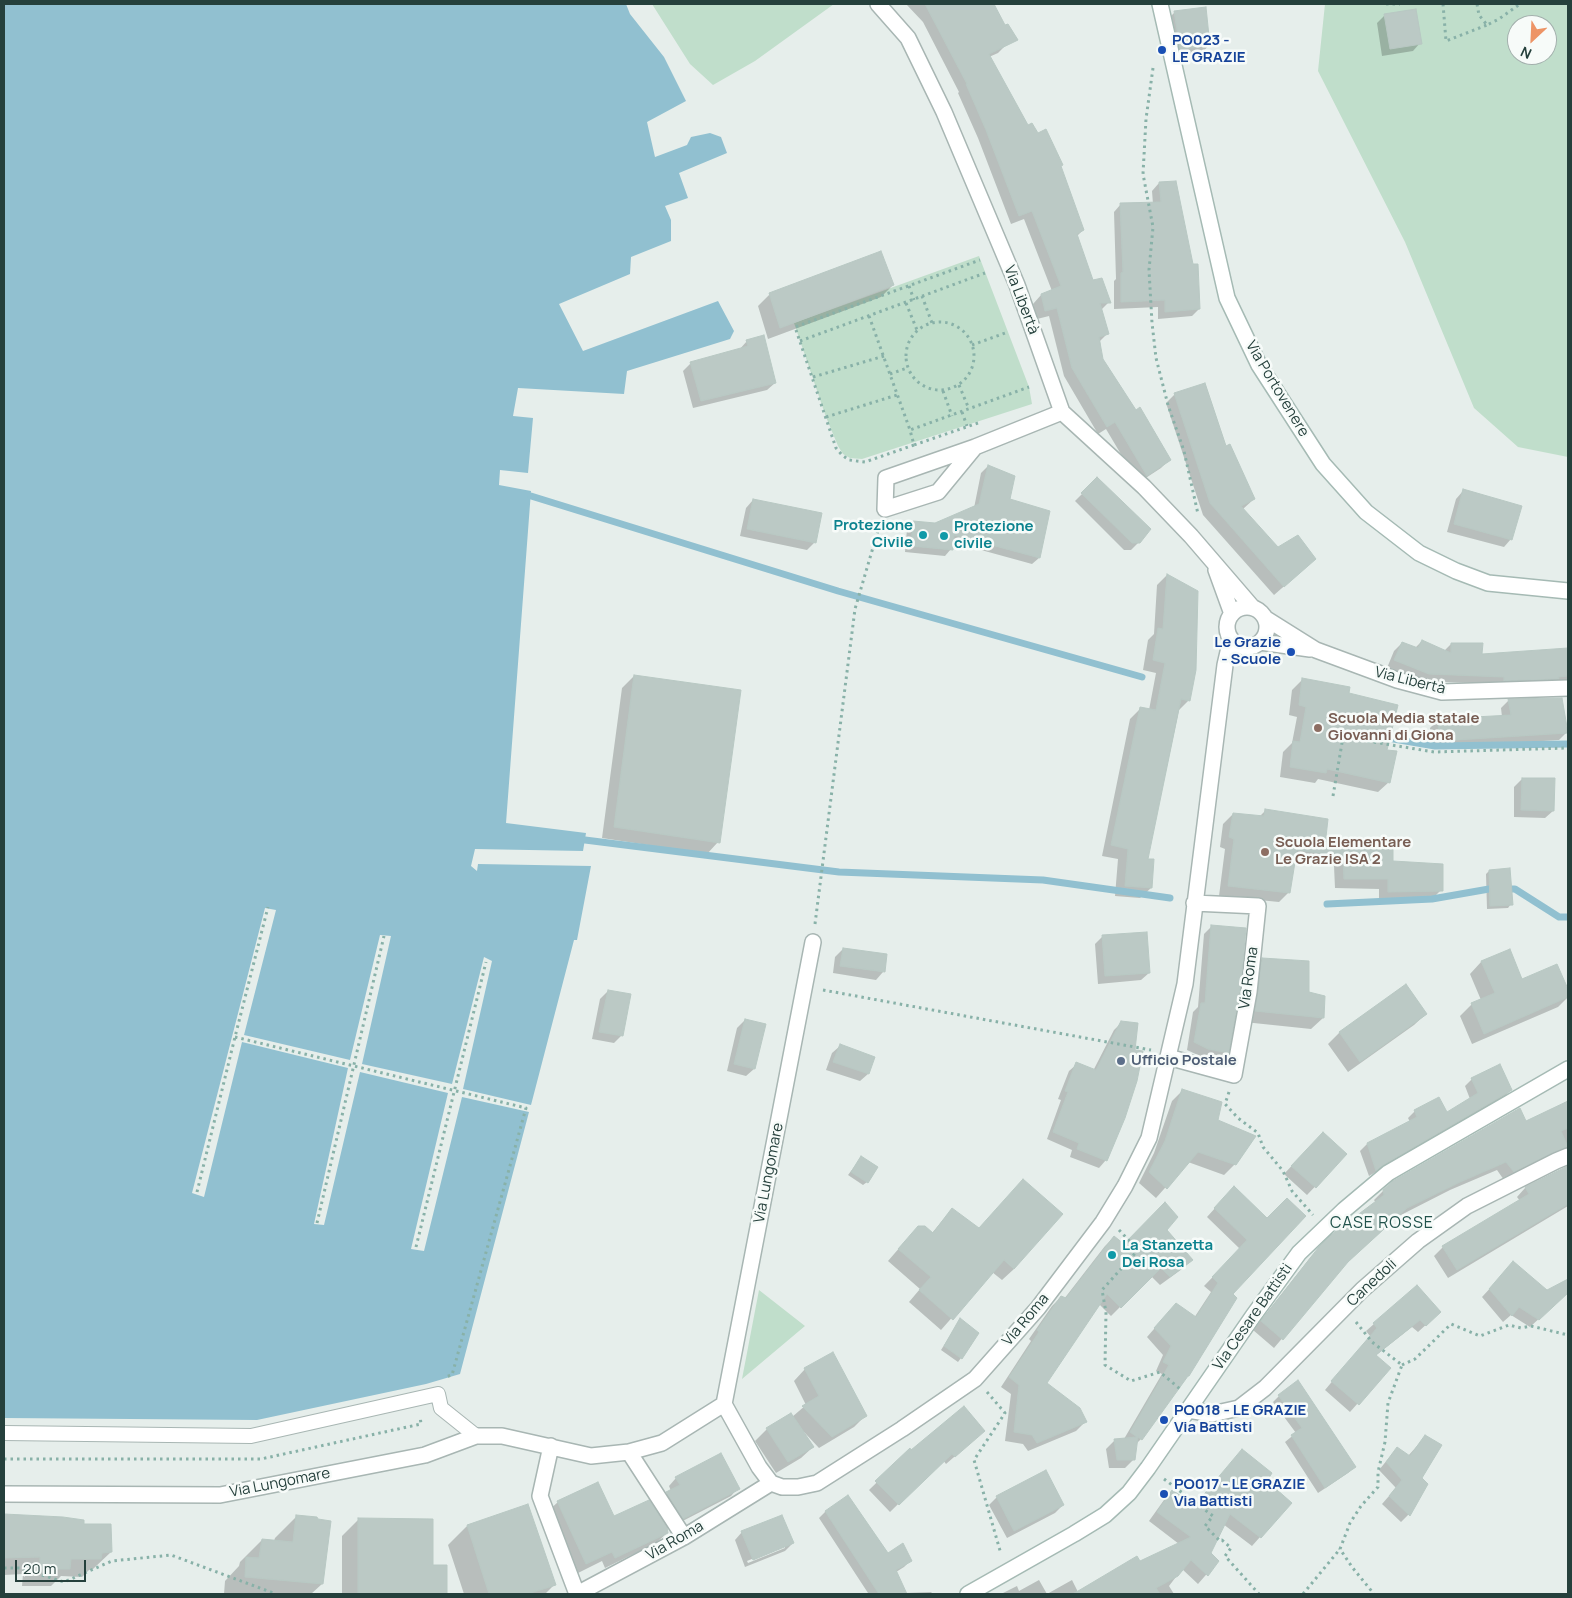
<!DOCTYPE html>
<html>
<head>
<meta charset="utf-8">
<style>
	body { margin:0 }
	#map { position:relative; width:1572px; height:1598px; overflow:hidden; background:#e6eeeb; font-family:Manrope,sans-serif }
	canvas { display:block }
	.frame { position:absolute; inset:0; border:5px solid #25403c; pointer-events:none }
	.north { position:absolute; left:1507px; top:15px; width:50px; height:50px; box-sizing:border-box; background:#f7fbf9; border:1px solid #a3b0ad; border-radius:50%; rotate:205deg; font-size:14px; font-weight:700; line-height:20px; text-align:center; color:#25403c }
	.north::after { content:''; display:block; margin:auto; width:18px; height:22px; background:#ed9466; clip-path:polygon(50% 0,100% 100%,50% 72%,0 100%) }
	.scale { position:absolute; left:15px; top:1560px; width:71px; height:22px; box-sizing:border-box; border:2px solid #25403c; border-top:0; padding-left:6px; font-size:15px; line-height:18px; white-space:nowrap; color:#25403c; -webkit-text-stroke:4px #f7fbf9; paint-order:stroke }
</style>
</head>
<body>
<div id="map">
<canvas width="1572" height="1598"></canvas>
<div class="frame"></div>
<div class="north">N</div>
<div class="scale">20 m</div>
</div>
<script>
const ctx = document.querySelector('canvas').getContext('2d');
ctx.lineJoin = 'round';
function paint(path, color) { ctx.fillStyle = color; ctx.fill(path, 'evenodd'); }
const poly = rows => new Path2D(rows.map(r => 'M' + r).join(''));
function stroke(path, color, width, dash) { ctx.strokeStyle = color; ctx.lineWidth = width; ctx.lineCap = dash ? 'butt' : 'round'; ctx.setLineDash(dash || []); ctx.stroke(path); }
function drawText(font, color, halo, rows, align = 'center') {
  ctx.font = font + ' Manrope,sans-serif'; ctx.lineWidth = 5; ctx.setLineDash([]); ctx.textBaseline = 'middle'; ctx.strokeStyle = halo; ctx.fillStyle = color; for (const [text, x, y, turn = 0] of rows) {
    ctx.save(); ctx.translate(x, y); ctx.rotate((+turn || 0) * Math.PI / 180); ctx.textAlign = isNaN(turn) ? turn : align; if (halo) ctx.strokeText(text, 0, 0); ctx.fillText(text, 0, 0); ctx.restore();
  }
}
paint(poly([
	[652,4,834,4,755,61,713,85,690,64],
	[1325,4,1568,4,1568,457,1518,447,1474,408,1405,242,1318,71],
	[1517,25,1547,25,1547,55,1517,55],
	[979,256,1029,387,1032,404,862,459,850,458,843,454,838,446,826,417,794,323],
	[759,1290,805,1326,742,1379]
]), '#c0decb');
paint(poly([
	[4,4,626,4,630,14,664,57,686,101,647,122,655,157,687,145,691,137,710,133,721,137,727,153,679,173,688,198,665,206,671,220,671,241,631,257,630,274,559,304,583,351,718,301,734,331,730,339,627,371,624,394,518,388,513,416,533,418,528,473,500,470,499,485,531,491,506,823,586,833,583,851,475,849,471,866,477,871,478,864,591,866,577,940,574,940,531,1105,463,1089,492,961,484,957,452,1084,362,1064,391,936,380,935,350,1060,244,1035,276,910,265,908,192,1193,204,1197,242,1042,348,1068,314,1224,324,1225,360,1072,448,1093,411,1249,424,1251,462,1097,529,1112,460,1374,426,1384,257,1420,4,1418]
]), '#91c0d0');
paint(poly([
	[906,4,968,4,1006,45,998,53,989,57,1028,127,1059,166,1083,230,1076,237,1092,281,1109,302,1101,310,1108,333,1100,341,1102,360,1169,460,1161,468,1138,483,1106,429,1098,434,1064,376,1049,316,1037,319,1033,304,1041,295,1052,291,1024,219,1011,224,978,138,958,93,959,92,923,22],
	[1175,12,1209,45,1202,53,1172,56,1167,20],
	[1384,16,1420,43,1413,51,1382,56,1377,23],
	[1159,183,1199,309,1192,316,1158,319,1158,307,1114,309,1114,281,1116,279,1114,212,1121,204,1153,204,1152,191],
	[893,285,881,297,768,339,758,306,770,294],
	[747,341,775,383,767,390,693,408,683,371,691,363,739,350],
	[1175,394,1225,447,1254,499,1243,509,1278,549,1305,568,1274,595,1203,515,1166,403],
	[988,466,1009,499,1039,558,1032,564,952,542,951,549,945,556,905,552,907,529,913,523,936,524,974,508,981,473],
	[1097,479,1139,542,1131,550,1124,550,1075,501],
	[1463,491,1511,539,1504,547,1447,532,1456,499],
	[753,500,815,542,807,550,740,536,746,508],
	[1167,575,1189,700,1179,710,1147,860,1151,888,1140,898,1115,896,1118,859,1102,856,1130,719,1140,709,1149,710,1156,673,1143,670,1148,640,1154,634,1157,585],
	[1422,641,1444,651,1451,644,1481,655,1568,649,1568,678,1564,683,1496,684,1421,681,1387,668,1394,651,1402,643,1415,648],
	[634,676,718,842,707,854,602,838,622,688],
	[1302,680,1348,694,1385,751,1389,782,1378,792,1318,779,1315,783,1280,777,1283,752,1292,743,1297,717,1289,715,1292,690],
	[1508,701,1567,732,1559,740,1432,748,1430,728,1438,720,1502,717,1501,708],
	[1522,779,1553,811,1545,818,1514,817,1514,787],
	[1266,810,1325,838,1392,863,1441,890,1431,900,1379,902,1379,889,1335,888,1334,866,1294,860,1289,892,1279,902,1219,896,1225,849,1220,847,1223,824,1233,814,1259,817],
	[1489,871,1511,904,1508,908,1487,909,1486,874],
	[1212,926,1227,1052,1220,1060,1200,1056,1187,1050,1193,1012,1198,1007,1204,934],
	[1103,936,1149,973,1141,980,1098,984,1095,944],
	[843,949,886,955,883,972,876,980,833,973,835,957],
	[1509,950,1522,980,1556,965,1568,992,1568,997,1558,1007,1472,1044,1460,1016,1472,1004,1481,1000,1470,974,1481,962],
	[1262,959,1308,993,1323,1018,1311,1029,1244,1022,1251,971],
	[1405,985,1426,1014,1414,1025,1348,1072,1328,1044,1339,1033],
	[608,991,622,1035,614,1043,592,1039,600,999],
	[745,1020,754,1069,746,1076,727,1071,737,1028],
	[1121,1023,1106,1160,1099,1168,1070,1157,1072,1150,1047,1139,1061,1100,1058,1099,1069,1071,1077,1064,1093,1071,1114,1030],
	[840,1046,873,1057,868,1074,860,1081,826,1070,832,1053],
	[1472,1079,1511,1090,1504,1097,1369,1176,1360,1151,1367,1144,1410,1122,1408,1118,1415,1111,1446,1114,1470,1099,1465,1086],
	[1182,1091,1216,1121,1235,1164,1224,1175,1188,1162,1156,1198,1139,1183,1154,1153,1172,1101],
	[1568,1101,1568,1161,1504,1180,1497,1170,1450,1190,1397,1217,1344,1265,1274,1348,1253,1330,1310,1258,1332,1236,1376,1203,1374,1200,1383,1191],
	[1315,1141,1346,1154,1307,1195,1284,1174],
	[861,1158,867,1182,863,1185,848,1175],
	[1568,1168,1568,1206,1448,1278,1434,1256,1443,1247,1520,1201,1517,1197,1525,1188],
	[1226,1196,1267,1220,1231,1294,1141,1439,1136,1444,1134,1459,1125,1468,1109,1468,1106,1449,1115,1440,1124,1439,1162,1374,1156,1371,1163,1355,1147,1337,1168,1313,1194,1318,1211,1292,1204,1286,1240,1249,1207,1217],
	[952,1209,1014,1269,1002,1280,992,1272,941,1330,909,1302,920,1289,888,1261,907,1239,932,1233],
	[1165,1230,1191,1260,1182,1269,1160,1285,1151,1276,1111,1316,1099,1304,1045,1383,1085,1422,1076,1431,1028,1451,1023,1444,1005,1441,1011,1394,1001,1387,1031,1341,1029,1339,1052,1306,1061,1297,1064,1299,1105,1246,1114,1237,1124,1245],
	[1506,1271,1547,1292,1568,1281,1568,1292,1530,1327,1511,1315,1503,1322,1482,1297],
	[1417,1286,1440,1312,1418,1332,1412,1327,1375,1356,1389,1368,1350,1412,1325,1390,1370,1336,1366,1331],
	[960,1320,961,1358,958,1362,941,1350],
	[805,1369,866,1415,854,1427,819,1448,804,1432,803,1433,813,1447,801,1458,776,1473,755,1441,767,1429,792,1417,806,1405,794,1381],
	[1279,1396,1354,1467,1348,1473,1318,1493,1285,1442,1296,1433,1273,1402],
	[1425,1437,1420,1479,1427,1484,1408,1515,1401,1522,1382,1504,1396,1488,1379,1470,1397,1448,1408,1456],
	[976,1438,946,1464,943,1460,890,1512,869,1490,910,1450,911,1452],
	[676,1478,738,1488,731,1496,675,1525,659,1500,671,1491,669,1486],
	[1265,1481,1260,1537,1252,1546,1223,1524,1209,1553,1218,1561,1198,1584,1182,1569,1169,1586,1174,1594,1091,1594,1088,1590,1140,1563,1179,1544,1149,1521,1164,1500,1172,1491,1195,1506],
	[848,1497,888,1554,910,1561,904,1567,896,1572,905,1593,932,1592,930,1594,855,1594,868,1593,819,1518,825,1512],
	[997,1497,1063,1505,1055,1513,1007,1538,989,1505],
	[558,1502,613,1517,667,1533,656,1543,605,1568,602,1561,576,1574,547,1512],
	[528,1506,555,1584,545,1594,464,1594,448,1545,467,1526],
	[4,1516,62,1518,83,1525,111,1552,93,1569,89,1570,82,1577,61,1576,51,1586,22,1586,23,1574,4,1575],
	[297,1516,322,1584,311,1594,224,1594,225,1581,239,1566,240,1562,262,1540,274,1541,275,1538],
	[358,1520,432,1567,446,1567,446,1594,342,1594,342,1536],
	[742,1532,793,1543,785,1551,745,1567,735,1540],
	[785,1545,785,1548,748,1563,747,1561],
	[1039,1580,1047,1594,1072,1580,1079,1594,1001,1594,1017,1586,1019,1591]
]), '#0003');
stroke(poly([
	[531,496,838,591,1142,677],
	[1382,737,1435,746,1568,744],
	[585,840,839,872,1043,880,1170,898],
	[1327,904,1432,899,1489,889,1515,889,1559,917,1568,917]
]), '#91c0d0', 7);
const building = poly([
	[925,4,994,4,1005,25,1008,24,1018,40,989,54,1028,125,1032,123,1038,133,1046,129,1063,165,1061,166,1084,230,1077,234,1093,280,1102,278,1111,303,1100,303,1109,334,1099,337,1103,359,1136,410,1140,407,1171,460,1147,476,1115,422,1107,427,1072,368,1057,308,1045,311,1041,294,1061,286,1032,211,1019,216,986,130,966,84,967,84,925,4],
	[1206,7,1210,46,1180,49,1174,11,1206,7],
	[1416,9,1422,44,1390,49,1384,14,1416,9],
	[1176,181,1193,264,1198,264,1200,309,1165,312,1165,300,1121,302,1121,273,1123,272,1120,203,1161,202,1159,182,1176,181],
	[881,251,894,285,780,328,769,293,881,251],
	[764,335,776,383,701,401,690,362,748,346,746,340,764,335],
	[1205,383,1226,446,1230,444,1255,499,1241,506,1278,547,1298,535,1316,559,1284,587,1210,503,1174,393,1205,383],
	[988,465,1015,476,1010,499,1050,511,1040,558,954,535,953,550,911,546,913,521,935,523,979,504,988,465],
	[1097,477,1151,529,1140,543,1132,543,1081,493,1097,477],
	[1463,489,1522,506,1512,540,1454,524,1463,489],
	[753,499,822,513,816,543,747,529,753,499],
	[1167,574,1198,591,1196,670,1190,701,1181,699,1148,859,1154,859,1152,888,1125,886,1128,849,1111,845,1140,707,1156,710,1165,663,1153,660,1158,628,1163,629,1167,574],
	[1422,640,1451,653,1451,643,1483,643,1482,654,1568,648,1568,676,1558,677,1559,679,1504,681,1504,677,1429,674,1394,660,1402,642,1418,648,1422,640],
	[634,675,741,690,720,843,614,827,634,675],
	[1302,678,1350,687,1349,693,1398,705,1387,750,1397,751,1390,783,1327,769,1326,773,1290,767,1293,741,1300,742,1306,707,1299,705,1302,678],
	[1562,698,1568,733,1439,741,1438,719,1511,715,1508,699,1562,698],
	[1522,778,1555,778,1554,811,1521,810,1522,778],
	[1265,809,1328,819,1326,837,1393,840,1393,861,1443,864,1443,891,1388,892,1388,879,1344,879,1343,856,1297,850,1290,893,1228,886,1234,839,1229,837,1233,813,1264,816,1265,809],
	[1510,868,1513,905,1490,906,1489,870,1510,868],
	[1211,925,1246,928,1240,991,1229,1053,1208,1049,1194,1042,1201,1003,1205,1003,1211,925],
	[1147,932,1150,973,1105,976,1102,935,1147,932],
	[843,948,887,954,885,972,840,966,843,948],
	[1510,949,1522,979,1557,964,1568,989,1568,997,1484,1034,1471,1003,1495,993,1481,961,1510,949],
	[1262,958,1309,961,1309,992,1325,996,1324,1018,1255,1011,1262,958],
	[1406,984,1427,1014,1360,1062,1339,1032,1406,984],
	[608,990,631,994,623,1036,599,1032,608,990],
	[745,1019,766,1024,755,1069,734,1064,745,1019],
	[1121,1021,1138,1023,1135,1050,1143,1051,1137,1081,1125,1118,1107,1161,1077,1149,1079,1143,1053,1132,1068,1092,1065,1091,1076,1062,1096,1070,1121,1021],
	[840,1044,875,1057,869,1074,833,1062,840,1044],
	[1500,1064,1512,1090,1383,1165,1376,1171,1367,1143,1417,1117,1414,1110,1439,1097,1447,1112,1478,1093,1471,1078,1500,1064],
	[1182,1089,1222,1102,1218,1120,1256,1136,1236,1165,1198,1152,1167,1189,1149,1172,1165,1141,1182,1089],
	[1568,1101,1568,1128,1561,1131,1568,1147,1552,1153,1514,1172,1506,1162,1460,1182,1407,1208,1348,1262,1283,1340,1261,1321,1318,1248,1331,1235,1384,1195,1383,1190,1393,1181,1520,1108,1526,1121,1568,1101],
	[1323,1132,1347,1154,1316,1188,1291,1166,1323,1132],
	[861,1156,878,1167,868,1183,851,1172,861,1156],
	[1568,1166,1568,1204,1457,1270,1442,1246,1529,1194,1525,1187,1568,1166],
	[1023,1179,1063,1214,1014,1269,1004,1260,953,1320,919,1290,931,1277,898,1249,918,1226,925,1226,933,1233,952,1208,979,1228,1023,1179],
	[1234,1186,1267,1218,1287,1198,1306,1216,1233,1294,1237,1298,1189,1376,1188,1376,1142,1440,1138,1437,1135,1460,1117,1460,1114,1439,1137,1437,1130,1432,1169,1365,1163,1362,1171,1346,1154,1328,1176,1303,1196,1317,1218,1283,1212,1277,1247,1240,1214,1208,1234,1186],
	[1165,1202,1178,1217,1167,1230,1193,1260,1170,1277,1161,1268,1121,1308,1107,1294,1047,1383,1080,1408,1087,1422,1037,1443,1032,1435,1014,1432,1019,1385,1009,1377,1039,1332,1037,1330,1061,1296,1066,1298,1114,1236,1124,1244,1165,1202],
	[1513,1261,1547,1290,1568,1279,1568,1293,1539,1320,1519,1307,1512,1316,1489,1289,1513,1261],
	[1417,1285,1441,1312,1426,1326,1420,1320,1376,1355,1391,1368,1359,1405,1331,1381,1377,1328,1373,1323,1417,1285],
	[960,1318,979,1333,962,1359,944,1346,960,1318],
	[833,1352,867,1416,832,1437,802,1406,819,1396,804,1368,833,1352],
	[1298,1380,1356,1467,1325,1488,1291,1435,1302,1428,1278,1395,1298,1380],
	[964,1406,985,1431,955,1457,952,1454,899,1505,875,1481,910,1448,911,1450,964,1406],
	[791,1413,814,1447,788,1462,766,1428,791,1413],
	[1425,1435,1442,1445,1422,1478,1428,1484,1410,1516,1389,1496,1402,1480,1386,1462,1397,1447,1410,1456,1425,1435],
	[1242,1449,1272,1473,1267,1481,1292,1503,1261,1538,1230,1514,1211,1553,1219,1561,1208,1576,1191,1560,1178,1576,1156,1588,1160,1594,1073,1594,1137,1556,1140,1561,1191,1537,1157,1512,1172,1490,1195,1505,1242,1449],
	[721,1453,740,1489,683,1519,666,1492,680,1485,675,1477,721,1453],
	[1046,1470,1064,1505,1014,1531,996,1496,1046,1470],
	[598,1482,614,1516,649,1500,667,1527,668,1533,615,1558,612,1552,586,1564,557,1501,598,1482],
	[848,1495,888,1553,903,1543,912,1561,896,1570,907,1594,879,1594,825,1511,848,1495],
	[528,1504,556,1585,527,1594,489,1594,467,1525,528,1504],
	[4,1514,63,1517,84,1520,84,1524,111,1524,112,1552,102,1553,101,1559,71,1559,70,1569,40,1569,40,1557,4,1558,4,1514],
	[296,1515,317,1517,318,1519,331,1521,323,1584,245,1577,246,1557,259,1558,262,1539,293,1542,296,1515],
	[782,1515,794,1543,753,1560,741,1531,782,1515],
	[358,1518,433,1519,433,1565,447,1565,447,1594,358,1594,358,1518]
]);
paint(building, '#bbc9c5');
stroke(building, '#b8c8c3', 1);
const lane = poly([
	[4,1433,251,1436,438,1394,441,1408,476,1436]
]);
const street = poly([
	[878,4,908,38,944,112,1017,285,1062,412,1144,487,1191,536,1253,608],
	[975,447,938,492,885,509,886,478,975,447,1062,412],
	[1216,570,1232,614],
	'1227 627a20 20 0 1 1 40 0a20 20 0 1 1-40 0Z',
	[1265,618,1316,650,1397,680,1442,692,1568,688],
	[1260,642,1310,649],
	[813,942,724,1404,759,1467,771,1483,782,1487,798,1487,817,1483,902,1429,975,1379,1038,1308,1103,1222,1125,1186,1149,1138,1185,984,1225,665,1231,639],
	[1168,1057,1234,1075,1249,992,1258,906,1194,903],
	[1188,1410,1212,1414,1239,1408,1265,1388,1362,1290,1418,1241,1467,1206,1556,1161,1568,1156],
	[551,1446,540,1496,577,1594],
	[629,1452,684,1537],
	[4,1494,220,1495,425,1455,476,1436,502,1436,591,1456,629,1452,662,1443,724,1404],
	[577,1594,684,1537,771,1483]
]);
const secondary = poly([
	[1160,4,1227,298,1259,365,1323,464,1366,512,1419,553,1456,571,1488,583,1568,591],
	[968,1594,1074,1534,1105,1515,1129,1493,1148,1468,1253,1316,1299,1253,1344,1210,1388,1173,1568,1069]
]);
stroke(lane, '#a8b6b3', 16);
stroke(street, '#a8b6b3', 18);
stroke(secondary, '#a5bab4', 18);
stroke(poly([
	[1386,4,1400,4],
	[1443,4,1446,41,1487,25],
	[1477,4,1479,15,1487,25,1499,19,1520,4],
	[1153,68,1146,119,1143,174,1153,227,1149,270,1152,323,1156,358,1168,405,1184,451,1198,514],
	[909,286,914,300],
	[922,296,932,323],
	[906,303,917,330],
	[869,316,910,430],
	'906 356a34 34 0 1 1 68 0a34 34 0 1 1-68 0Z',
	[800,341,985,273],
	[972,345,1008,332],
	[890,374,907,368],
	[813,377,884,356],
	[959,385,969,409],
	[943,391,952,416],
	[962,412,967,426],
	[826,417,897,395],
	[978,423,914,445,910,430,1029,387],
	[914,445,865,462,849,460,842,455,836,448,795,327,980,260],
	[1333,796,1343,737,1434,752,1568,748],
	[815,924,855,609,879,527],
	[823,990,1151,1050],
	[235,1037,526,1108,452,1375,445,1377],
	[1229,1092,1225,1104,1238,1118,1258,1133,1263,1147,1283,1171,1292,1191,1313,1215],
	[197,1192,235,1037,268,907],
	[317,1223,384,936],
	[1119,1230,1138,1250,1102,1290,1106,1312,1105,1365,1131,1381,1160,1372,1180,1389],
	[416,1247,486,962],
	[1356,1322,1372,1342,1402,1365,1388,1403,1385,1442,1378,1472,1378,1487,1361,1506,1350,1523,1340,1549,1352,1567,1374,1594],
	[1402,1365,1415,1359,1451,1324,1480,1336,1509,1325,1521,1328,1531,1326,1568,1335],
	[987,1392,1005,1413,974,1460,1001,1554],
	[4,1459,261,1459,421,1424,420,1416],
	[1164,1479,1213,1516,1205,1526,1220,1541,1222,1540,1231,1548,1225,1556,1259,1594],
	[4,1568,20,1568,64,1582,112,1561,171,1555,276,1594],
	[1303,1594,1340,1549]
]), '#88b1a8', 3, [2.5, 4]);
stroke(lane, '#fff', 14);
stroke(street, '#fff', 15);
stroke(secondary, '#fff', 15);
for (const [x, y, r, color] of [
	[1162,50,5,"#1a4fb4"],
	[923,535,5,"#0f9aa8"],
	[944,536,5,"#0f9aa8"],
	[1291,652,5,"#1a4fb4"],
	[1318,728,5,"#8d6e63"],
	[1265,852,5,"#8d6e63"],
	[1121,1061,5,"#5c6f8a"],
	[1112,1255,5,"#0f9aa8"],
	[1164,1420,5,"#1a4fb4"],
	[1164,1494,5,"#1a4fb4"]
]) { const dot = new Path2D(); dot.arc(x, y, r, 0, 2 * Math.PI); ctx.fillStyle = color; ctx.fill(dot); stroke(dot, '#f7fbf9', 2); }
drawText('bold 15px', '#164399', '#f7fbf9', [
	["PO023 -",1172,41],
	["LE GRAZIE",1172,58],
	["Le Grazie",1281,643,"right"],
	["- Scuole",1281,660,"right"],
	["PO018 - LE GRAZIE",1174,1411],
	["Via Battisti",1174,1428],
	["PO017 - LE GRAZIE",1174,1485],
	["Via Battisti",1174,1502]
], 'left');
drawText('15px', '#25403c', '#f7fbf9', [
	["Via Libertà",1021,300,69],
	["Via Portovenere",1277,389,59],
	["Via Libertà",1410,681,14],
	["Via Roma",1249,978,-82],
	["Via Lungomare",769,1173,-79],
	["Canedoli",1372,1283,-43],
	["Via Cesare Battisti",1253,1317,-55],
	["Via Roma",1026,1320,-50],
	["Via Lungomare",280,1483,-11],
	["Via Roma",675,1541,-30]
]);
drawText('bold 15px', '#0d838f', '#f7fbf9', [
	["Protezione",913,526,"right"],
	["Civile",913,543,"right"],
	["Protezione",954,527],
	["civile",954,544],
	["La Stanzetta",1122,1246],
	["Dei Rosa",1122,1263]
], 'left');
drawText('bold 15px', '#785e54', '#f7fbf9', [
	["Scuola Media statale",1328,719],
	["Giovanni di Giona",1328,736],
	["Scuola Elementare",1275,843],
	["Le Grazie ISA 2",1275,860]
], 'left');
drawText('bold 15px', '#4e5e75', '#f7fbf9', [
	["Ufficio Postale",1131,1061]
], 'left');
ctx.letterSpacing = '1px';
drawText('16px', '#21524b', '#f7fbf9', [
	["CASE ROSSE",1382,1224]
]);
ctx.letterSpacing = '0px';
</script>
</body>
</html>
